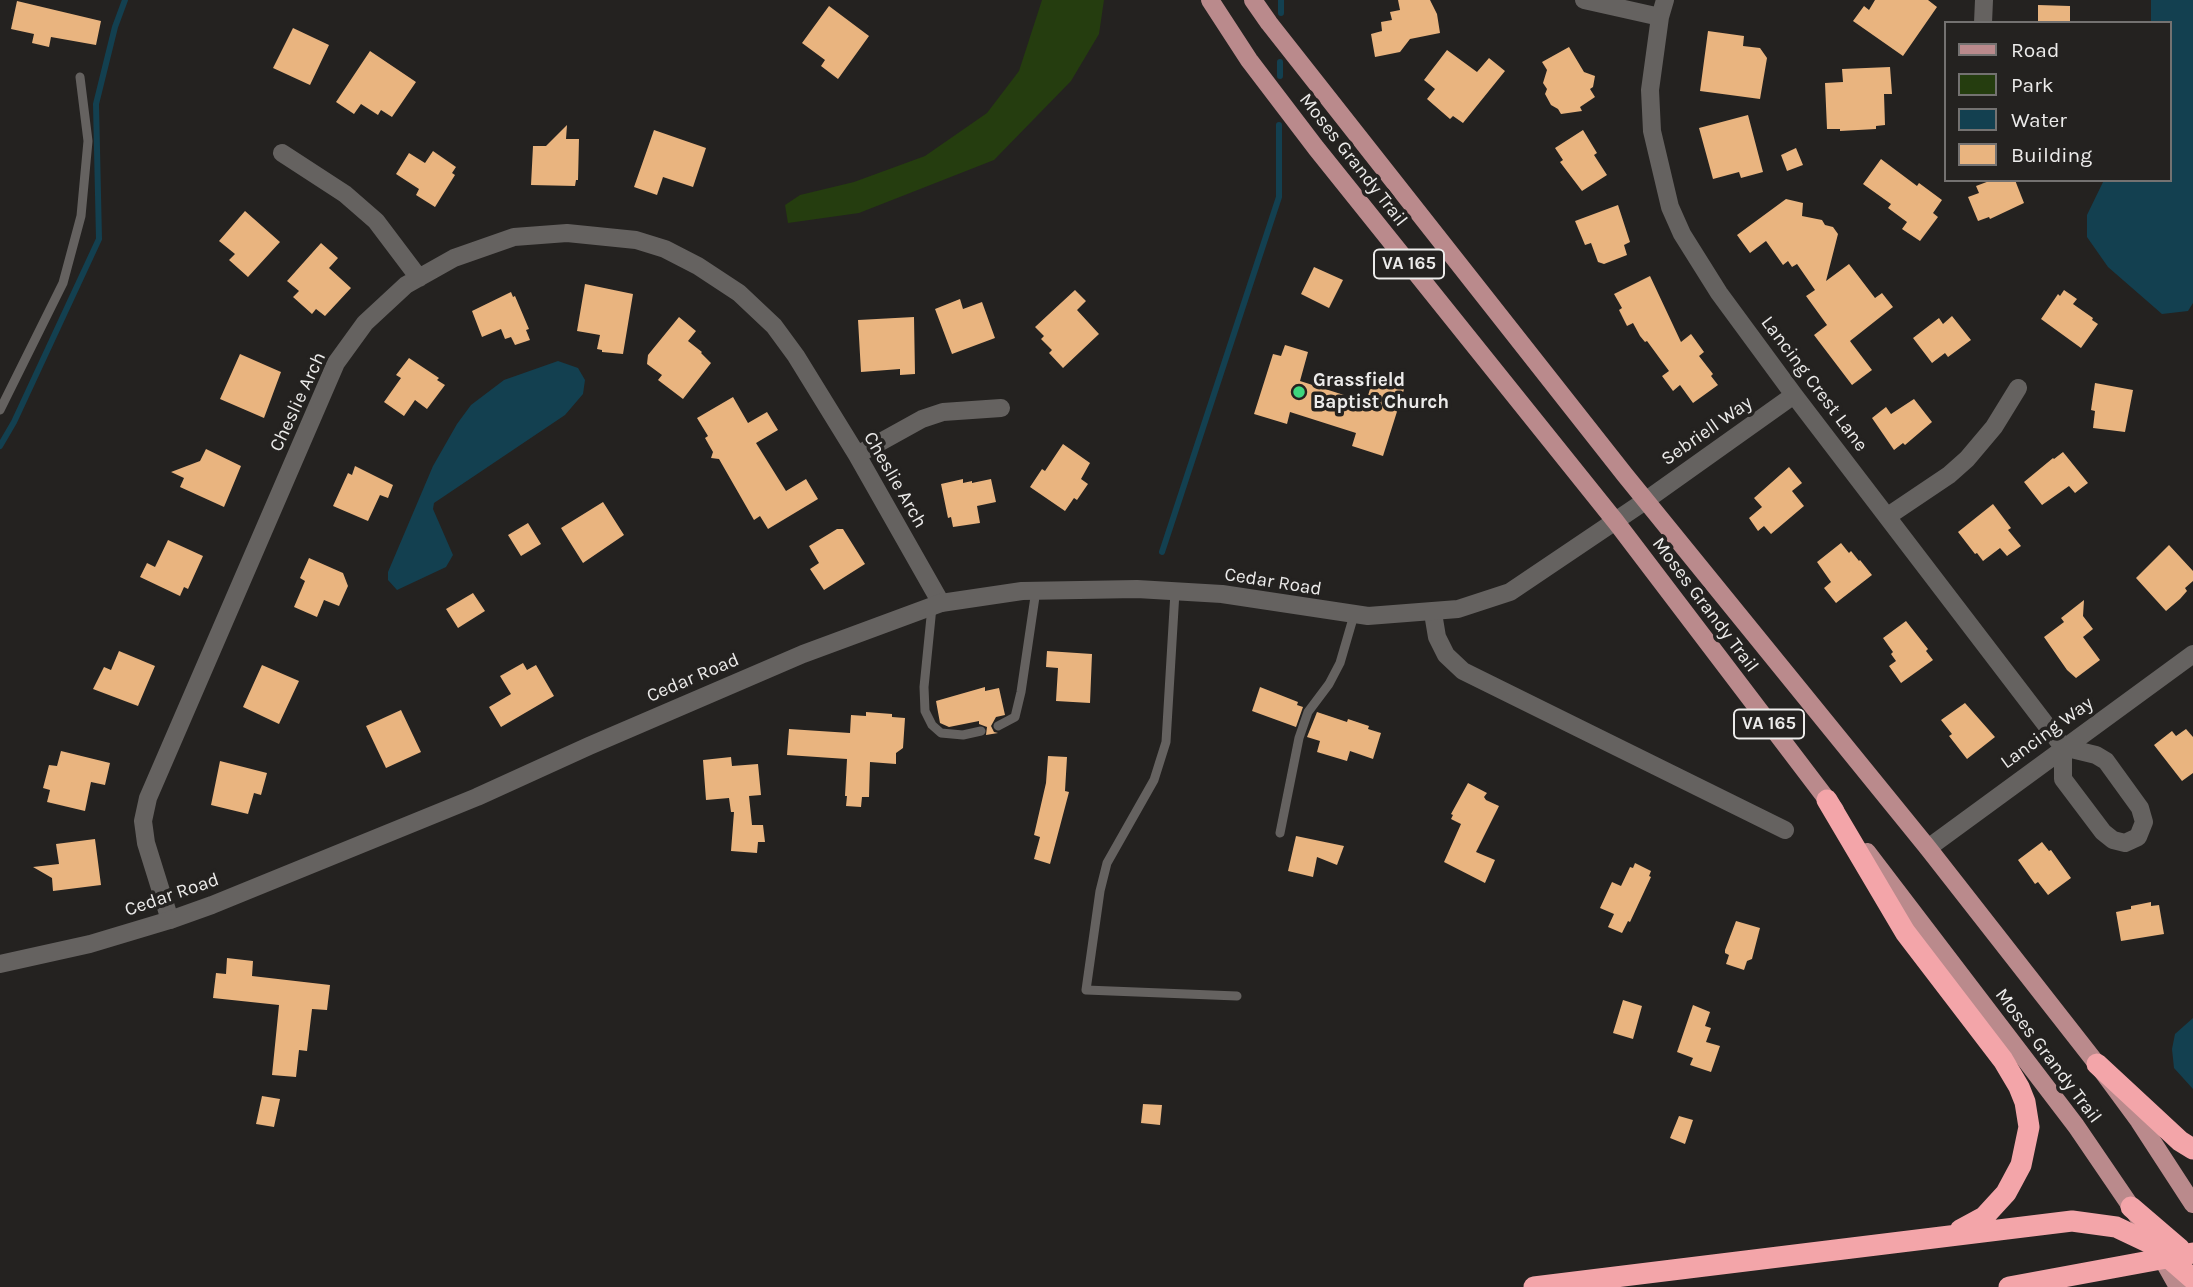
<!DOCTYPE html>
<html>
<head>
<meta charset="utf-8">
<style>
	body { margin:0 }
	#map { position:relative; width:2193px; height:1287px; overflow:hidden; background:#242220; font-family:Karla,sans-serif }
	canvas { display:block }
	.legend { position:absolute; left:1944px; top:21px; width:228px; height:161px; box-sizing:border-box; background:#242220; border:2px solid #747271; margin:0; padding:9px 12px; list-style:none; font-size:21px; color:#ecebea }
	.legend li { display:flex; align-items:center; gap:14px; height:35px }
	.legend b { width:35px; border:2px solid #747271 }
</style>
</head>
<body>
<div id="map">
<canvas width="2193" height="1287"></canvas>
<ul class="legend">
<li><b style="height:9px;background:#ba8a8c"></b>Road</li>
<li><b style="height:19px;background:#253d0f"></b>Park</li>
<li><b style="height:19px;background:#134050"></b>Water</li>
<li><b style="height:19px;background:#e9b47f"></b>Building</li>
</ul>
</div>
<script>
const ctx = document.querySelector('canvas').getContext('2d');
ctx.lineJoin = 'round';
function paint(path, color) { ctx.fillStyle = color; ctx.fill(path, 'evenodd'); }
const poly = rows => new Path2D(rows.map(r => 'M' + r).join(''));
function stroke(path, color, width, dash) { ctx.strokeStyle = color; ctx.lineWidth = width; ctx.lineCap = dash ? 'butt' : 'round'; ctx.setLineDash(dash || []); ctx.stroke(path); }
function drawText(font, color, halo, rows, align = 'center') {
  ctx.font = font + ' Karla,sans-serif'; ctx.lineWidth = 7; ctx.setLineDash([]); ctx.textBaseline = 'middle'; ctx.strokeStyle = halo; ctx.fillStyle = color; for (const [text, x, y, turn = 0] of rows) {
    ctx.save(); ctx.translate(x, y); ctx.rotate((+turn || 0) * Math.PI / 180); ctx.textAlign = isNaN(turn) ? turn : align; if (halo) ctx.strokeText(text, 0, 0); ctx.fillText(text, 0, 0); ctx.restore();
  }
}
paint(poly([
	[1042,0,1104,0,1099,34,1071,81,994,160,859,213,788,223,785,205,800,195,854,182,925,156,987,113,1019,71]
]), '#253d0f');
paint(poly([
	[2151,0,2193,0,2193,303,2188,311,2162,314,2108,267,2087,237,2087,215,2104,180,2170,180,2170,23,2151,23],
	[558,361,578,368,585,380,583,394,565,415,434,503,433,509,453,555,446,567,397,590,388,580,388,572,433,466,457,424,471,405,504,380],
	[2193,1018,2193,1089,2174,1068,2172,1049,2175,1034]
]), '#134050');
stroke(poly([
	[1281,13,1281,0],
	[1280,76,1280,62],
	[0,446,14,422,99,239,96,104,115,27,125,0],
	[1162,552,1279,197,1279,125]
]), '#134050', 6);
paint(poly([
	[1398,0,1430,0,1437,14,1440,33,1410,39,1400,52,1375,57,1371,34,1382,31,1381,22,1392,20,1390,12,1400,10],
	[1875,0,1928,0,1937,7,1903,56,1853,21,1864,6,1869,10],
	[17,1,101,21,96,45,51,37,49,47,32,43,34,34,11,29],
	[2038,5,2070,6,2070,23,2038,23],
	[829,6,869,36,838,79,821,66,825,60,802,43],
	[293,28,329,45,310,85,273,68],
	[1708,31,1744,36,1743,46,1760,48,1767,58,1760,99,1700,91],
	[1569,47,1584,72,1595,76,1593,87,1590,89,1595,97,1580,107,1582,111,1561,114,1558,109,1551,105,1545,94,1547,89,1543,83,1547,70,1542,62],
	[1447,50,1477,72,1489,58,1505,71,1463,123,1453,116,1450,119,1427,99,1435,89,1424,80],
	[370,51,416,82,392,117,381,110,378,115,361,104,354,114,336,102],
	[1890,67,1892,94,1884,94,1885,125,1876,126,1876,129,1840,131,1840,129,1827,129,1825,83,1843,82,1842,69],
	[1748,115,1763,172,1741,178,1739,172,1713,179,1699,128],
	[567,125,566,139,579,139,578,180,576,180,575,186,531,185,533,146,546,146],
	[654,130,706,148,693,187,663,177,657,195,634,187],
	[1583,130,1597,153,1594,155,1607,175,1582,191,1560,162,1563,160,1555,148],
	[1796,148,1803,165,1787,171,1781,155],
	[433,151,456,167,452,173,455,175,435,207,416,195,419,189,396,174,409,153,425,163],
	[1881,159,1917,186,1919,183,1942,200,1933,213,1938,217,1920,241,1902,229,1907,222,1888,208,1891,204,1863,184],
	[1992,180,2015,180,2024,203,1990,219,1989,217,1978,221,1968,197,1979,193,1976,186],
	[1786,199,1803,203,1802,216,1822,220,1825,225,1833,227,1838,234,1826,281,1849,264,1875,298,1882,293,1893,307,1850,341,1872,370,1852,385,1814,335,1827,325,1806,296,1815,290,1797,264,1792,267,1788,261,1783,265,1766,241,1750,253,1737,235],
	[1618,205,1630,242,1624,245,1627,255,1604,264,1598,262,1591,243,1585,245,1575,221],
	[245,211,280,242,248,277,229,260,235,254,219,241],
	[321,243,338,258,329,268,351,288,325,316,316,309,312,314,293,297,299,291,287,281],
	[1314,267,1343,280,1329,308,1301,294],
	[1650,276,1681,342,1691,334,1704,352,1699,356,1713,374,1711,376,1718,385,1693,403,1680,385,1673,391,1662,376,1669,371,1647,341,1645,342,1640,336,1633,323,1627,326,1619,310,1622,308,1614,294],
	[585,284,633,294,623,354,602,352,602,350,597,349,600,335,577,331],
	[1075,290,1086,301,1077,310,1099,334,1063,368,1049,353,1052,350,1041,339,1044,336,1035,327],
	[2064,290,2077,299,2073,304,2093,318,2092,320,2098,324,2081,348,2041,319,2058,294,2060,296],
	[511,292,513,297,515,296,529,329,526,330,530,340,515,345,511,337,505,339,501,329,482,337,472,311],
	[960,299,963,309,982,302,995,338,952,354,935,309],
	[1952,316,1971,340,1948,357,1945,353,1932,363,1913,338,1939,318,1943,324],
	[679,317,696,331,688,341,702,352,701,353,711,363,683,399,658,380,662,375,647,364,648,355],
	[914,317,915,374,900,375,900,369,861,372,858,320],
	[1285,345,1308,352,1300,381,1366,402,1375,373,1406,383,1383,456,1352,446,1356,433,1290,412,1287,424,1254,414,1273,354,1281,356],
	[240,354,281,372,264,418,220,399],
	[409,358,439,378,437,380,445,385,427,409,415,400,404,416,384,402,401,378,396,375],
	[2095,383,2133,390,2125,432,2093,428,2095,411,2091,410],
	[733,397,748,423,767,412,778,430,756,443,786,491,806,479,818,499,768,529,760,516,754,520,719,459,711,458,713,452,705,438,708,436,697,418],
	[1914,399,1932,422,1905,445,1903,443,1894,450,1872,418,1886,407,1891,414],
	[1063,444,1090,463,1081,479,1088,484,1077,500,1074,498,1065,511,1030,487,1042,469,1045,471],
	[206,449,241,466,224,507,180,487,184,478,171,472,200,461],
	[2063,452,2088,483,2075,493,2069,486,2042,505,2024,482,2053,458,2054,459],
	[355,466,393,485,388,498,380,495,368,521,333,506,348,473,352,475],
	[1789,467,1802,483,1792,491,1804,506,1771,534,1764,526,1758,531,1749,518,1762,507,1754,498],
	[963,479,963,483,972,481,972,483,991,479,996,502,977,506,980,523,953,527,951,517,948,518,941,484],
	[603,502,624,535,583,563,561,528],
	[1993,504,2011,528,2008,530,2021,546,2007,556,2000,548,1983,561,1977,553,1975,554,1958,532],
	[528,523,541,544,521,556,508,535],
	[837,529,843,529,865,564,824,590,810,569,819,563,809,546],
	[168,540,203,556,188,589,184,587,180,596,140,577,147,563,155,567],
	[1841,543,1849,553,1851,551,1859,561,1860,560,1872,575,1836,603,1824,588,1831,582,1817,562],
	[2169,545,2193,571,2193,581,2185,588,2187,591,2180,599,2166,611,2136,578],
	[309,558,343,573,348,586,339,606,324,600,317,617,294,607,305,581,300,578],
	[473,593,485,611,458,628,446,609],
	[2084,600,2083,616,2093,629,2083,637,2100,660,2076,678,2067,670,2044,637,2064,622,2061,618],
	[1906,621,1928,649,1926,651,1933,660,1901,683,1889,666,1896,661,1891,654,1893,652,1883,638],
	[119,651,155,666,138,706,93,689,104,667,111,670],
	[1047,651,1092,654,1090,703,1056,701,1058,668,1046,667],
	[523,663,527,670,536,665,554,696,501,727,489,707,511,694,500,676],
	[262,665,299,681,279,724,243,707],
	[985,687,985,691,999,688,1005,715,996,717,991,726,994,732,998,733,986,735,987,727,979,724,979,721,949,727,940,723,936,701],
	[1260,687,1298,702,1297,705,1303,707,1296,727,1252,711],
	[1965,703,1995,737,1967,759,1949,736,1952,734,1941,720],
	[401,710,421,752,386,768,366,726],
	[866,712,892,714,892,717,905,718,903,748,896,753,896,764,870,762,869,797,862,797,861,807,846,806,847,796,845,796,847,759,787,755,789,729,850,733,851,715,866,716],
	[1317,712,1347,722,1348,719,1369,726,1368,729,1381,733,1373,759,1350,751,1347,761,1317,752,1320,741,1307,737],
	[2186,729,2193,737,2193,773,2182,781,2154,745,2172,731,2176,736],
	[61,751,110,763,105,785,91,782,85,811,47,802,50,790,43,788,49,765,57,766],
	[1048,756,1067,757,1065,791,1069,792,1050,864,1034,859,1040,837,1034,835,1046,783],
	[731,757,732,766,758,764,761,795,749,796,752,825,763,825,765,842,758,842,757,853,731,851,734,812,731,812,729,798,706,800,703,760],
	[220,761,267,773,261,795,254,793,248,814,211,805],
	[1468,783,1487,793,1484,797,1486,800,1499,806,1476,852,1495,860,1485,883,1444,862,1461,824,1451,819,1453,815,1451,814],
	[1296,836,1344,846,1337,865,1317,857,1313,877,1288,871],
	[95,839,101,885,53,891,52,878,33,867,59,864,56,844],
	[2042,842,2049,851,2051,850,2071,878,2048,895,2038,882,2035,884,2018,860],
	[1635,863,1651,871,1649,876,1651,877,1630,922,1628,921,1622,933,1608,927,1614,914,1600,908,1612,882,1621,886,1630,867,1633,868],
	[2151,902,2151,906,2159,905,2164,934,2121,941,2116,912,2131,909,2131,906],
	[1736,921,1760,928,1752,959,1747,961,1744,970,1726,964,1729,955,1725,953,1725,950],
	[227,958,253,961,252,976,330,985,327,1010,312,1009,307,1051,299,1050,296,1077,272,1075,279,1005,213,998,216,973,226,974],
	[1623,1000,1642,1006,1633,1039,1613,1033],
	[1693,1005,1710,1012,1705,1026,1711,1028,1706,1042,1720,1046,1711,1072,1690,1065,1693,1058,1677,1052],
	[262,1096,280,1099,274,1127,256,1124],
	[1143,1104,1162,1105,1160,1125,1141,1123],
	[1679,1116,1693,1120,1685,1144,1670,1138]
]), '#e9b47f');
stroke(poly([
	[0,410,63,283,81,216,88,141,80,77],
	[1175,592,1166,742,1154,780,1107,863,1100,891,1086,990,1237,996],
	[932,607,924,687,925,711,932,725,941,733,963,735,981,731],
	[998,726,1015,717,1021,692,1036,590],
	[1280,833,1299,738,1308,712,1329,684,1340,663,1354,615]
]), '#656260', 9);
stroke(poly([
	[1584,0,1660,17],
	[1665,0,1660,17,1650,90,1652,131,1670,207,1682,234,1719,293,1794,395,2063,747],
	[1983,23,1984,0],
	[282,153,345,194,376,221,419,278],
	[857,455,922,419,943,412,1001,408],
	[1645,501,1794,395],
	[1888,516,1949,475,1967,459,1994,427,2018,388],
	[1433,613,1437,637,1446,655,1463,671,1785,830],
	[2063,747,2096,755,2106,761,2140,808,2144,822,2138,837,2125,843,2113,840,2103,832,2063,779,2063,747],
	[1928,848,2193,654],
	[170,920,146,843,143,821,148,798,336,363,365,323,406,285,454,258,514,237,567,233,636,240,665,249,698,266,739,293,774,326,796,356,857,455,941,603]
]), '#656260', 18);
stroke(poly([
	[0,964,90,944,170,920,212,905,477,797,589,746,803,654,941,603,1022,591,1137,589,1222,594,1368,616,1458,609,1510,592,1645,501]
]), '#656260', 18);
stroke(poly([
	[1210,0,1249,60,1316,148,1616,522,1835,810],
	[1253,0,1269,23,1625,475,1928,848,2097,1064,2139,1121,2193,1204],
	[1867,852,2076,1126,2138,1217],
	[2159,1253,2178,1287]
]), '#ba8a8c', 18);
stroke(poly([
	[1827,800,1905,932,2003,1060,2019,1087,2025,1102,2029,1127,2021,1165,2013,1180,2006,1193,1984,1217,1960,1230],
	[2097,1064,2180,1141,2193,1149],
	[2131,1207,2180,1249],
	[1534,1287,2072,1221,2116,1227,2154,1245,2193,1279],
	[2009,1287,2193,1253]
]), '#f3a5a9', 21);
for (const [x, y, r, color] of [
	[1299,392,7,"#3ed77d"]
]) { const dot = new Path2D(); dot.arc(x, y, r, 0, 2 * Math.PI); ctx.fillStyle = color; ctx.fill(dot); stroke(dot, '#242220', 2.5); }
for (const [x, y, w] of [
	[1409,264,70],
	[1769,724,70]
]) { const box = new Path2D(); box.roundRect(x - w / 2, y - 14.5, w, 29, 5); ctx.fillStyle = '#242220'; ctx.fill(box); stroke(box, '#ecebea', 2); }
drawText('bold 18px', '#ecebea', null, [
	["VA 165",1409,264],
	["VA 165",1769,724]
]);
drawText('19px', '#ecebea', '#242220', [
	["Moses Grandy Trail",1353,160,52],
	["Lancing Crest Lane",1814,384,53],
	["Cheslie Arch",298,402,-65],
	["Sebriell Way",1707,431,-35],
	["Cheslie Arch",895,480,60],
	["Cedar Road",1273,582,9],
	["Moses Grandy Trail",1705,605,53],
	["Cedar Road",693,678,-23],
	["Lancing Way",2047,733,-36],
	["Cedar Road",172,895,-19],
	["Moses Grandy Trail",2048,1056,53]
]);
drawText('bold 19px', '#ecebea', '#242220', [
	["Grassfield",1313,381],
	["Baptist Church",1313,403]
], 'left');
</script>
</body>
</html>
